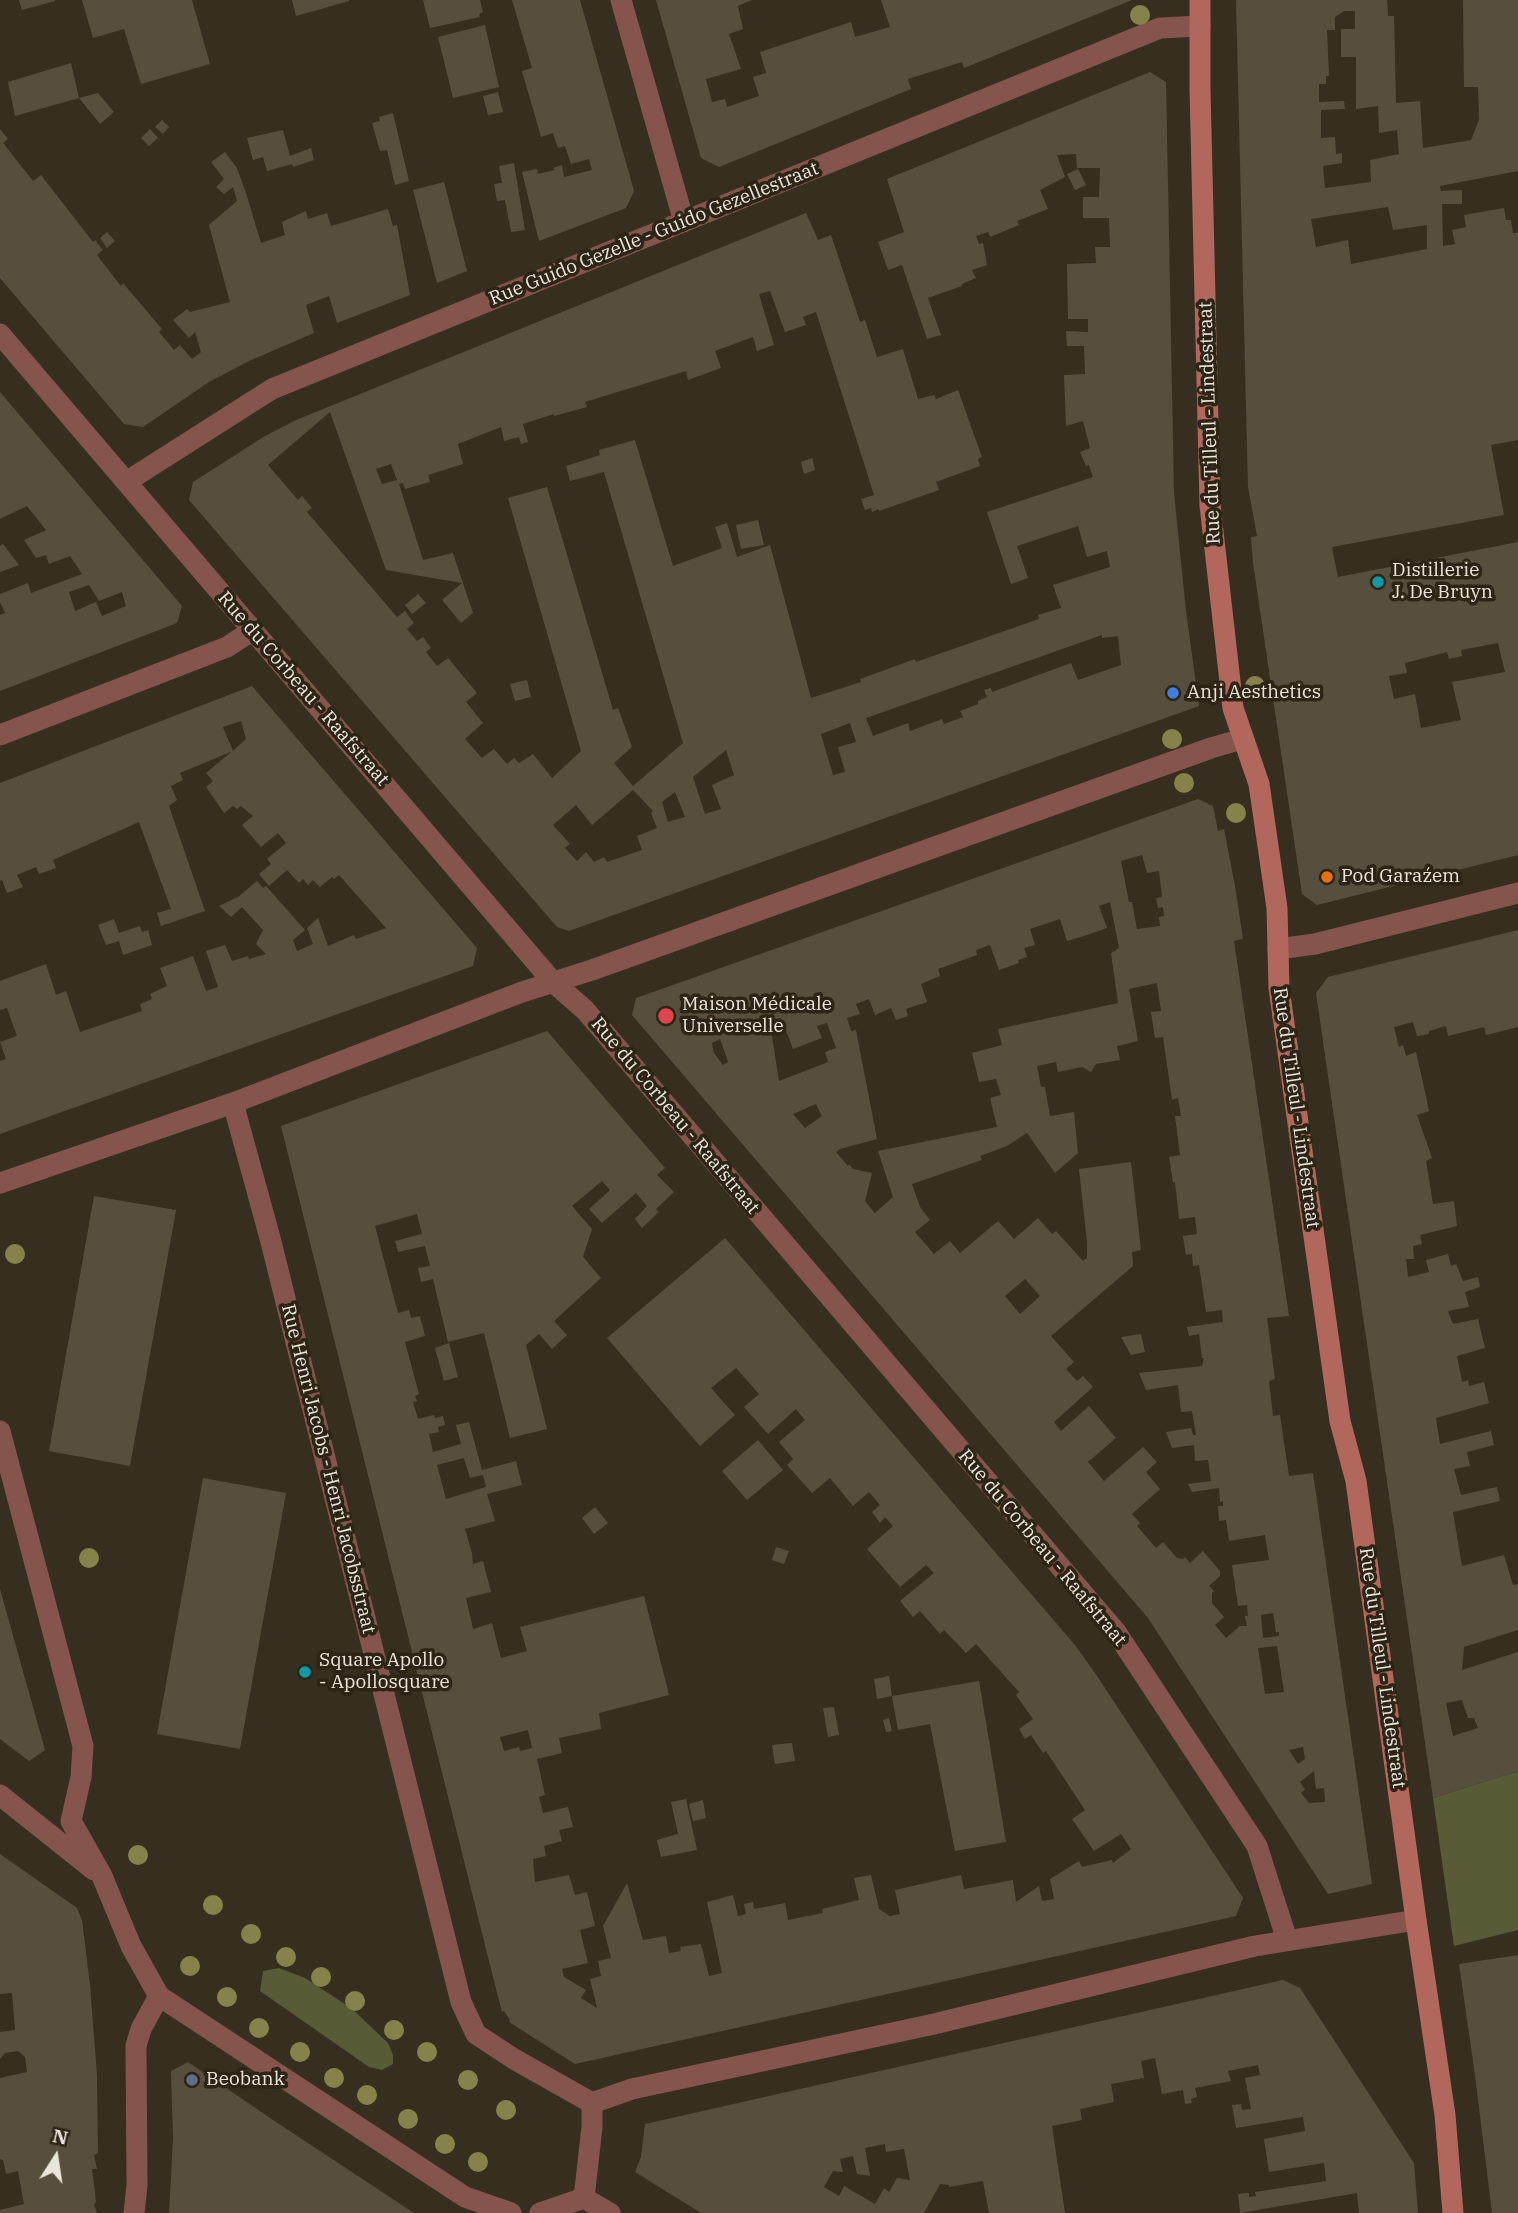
<!DOCTYPE html>
<html>
<head>
<meta charset="utf-8">
<style>
	body { margin:0 }
	#map { position:relative; width:1518px; height:2213px; overflow:hidden; background:#362f1f; font-family:"IBM Plex Serif",serif }
	canvas { display:block }
	.north { position:absolute; left:21px; top:2122px; width:70px; height:70px; -webkit-text-stroke:5px #2c2515; paint-order:stroke; rotate:12deg; font-size:19px; font-weight:700; line-height:28px; text-align:center; color:#ebe6dc }
	.north::after { content:''; display:block; margin:auto; width:24px; height:32px; background:#ebe6dc; clip-path:polygon(50% 0,100% 100%,50% 72%,0 100%) }
</style>
</head>
<body>
<div id="map">
<canvas width="1518" height="2213"></canvas>
<div class="north">N</div>
</div>
<script>
const ctx = document.querySelector('canvas').getContext('2d');
ctx.lineJoin = 'round';
function paint(path, color) { ctx.fillStyle = color; ctx.fill(path, 'evenodd'); }
const poly = rows => new Path2D(rows.map(r => 'M' + r).join(''));
function stroke(path, color, width, dash) { ctx.strokeStyle = color; ctx.lineWidth = width; ctx.lineCap = dash ? 'butt' : 'round'; ctx.setLineDash(dash || []); ctx.stroke(path); }
function drawText(font, color, halo, rows, align = 'center') {
  ctx.font = font + ' "IBM Plex Serif",serif'; ctx.lineWidth = 7; ctx.setLineDash([]); ctx.textBaseline = 'middle'; ctx.strokeStyle = halo; ctx.fillStyle = color; for (const [text, x, y, turn = 0] of rows) {
    ctx.save(); ctx.translate(x, y); ctx.rotate((+turn || 0) * Math.PI / 180); ctx.textAlign = isNaN(turn) ? turn : align; if (halo) ctx.strokeText(text, 0, 0); ctx.fillText(text, 0, 0); ctx.restore();
  }
}
paint(poly([
	[1518,1771,1518,1930,1454,1946,1433,1798],
	[279,1968,305,1978,351,2008,388,2043,393,2055,393,2064,382,2070,369,2067,260,1991,263,1971]
]), '#595a36');
paint(poly([
	[19,0,55,0,55,1,22,10],
	[82,0,192,0,210,64,141,84,124,29,93,38],
	[292,0,349,0,349,1,296,16],
	[423,0,480,0,483,12,479,14,480,17,430,28],
	[512,0,580,0,634,191,626,208,539,241,522,172,537,169,538,174,555,170,553,168,562,165,564,177,592,170,589,159,571,164,565,146,558,148,553,133,541,137,522,71,532,68],
	[656,0,752,0,738,6,743,29,729,34,741,69,706,79,712,102,725,99,727,107,759,96,753,77,766,73,760,52,851,22,855,37,890,27,881,0,1132,0,964,68,962,62,908,79,911,89,719,167,701,158],
	[1236,0,1387,0,1388,16,1394,16,1396,103,1420,101,1423,148,1471,140,1479,120,1478,87,1464,87,1463,0,1518,0,1518,171,1440,186,1441,191,1462,190,1462,204,1442,204,1443,246,1455,244,1452,230,1466,227,1464,215,1504,208,1506,220,1511,220,1513,233,1518,233,1518,440,1491,445,1504,515,1332,547,1338,577,1518,542,1518,855,1317,905,1302,894,1253,563,1251,537,1257,536,1248,487],
	[1344,11,1355,11,1355,29,1341,29,1341,57,1356,57,1356,109,1378,106,1379,133,1397,130,1399,154,1370,160,1371,182,1325,188,1323,166,1342,163,1342,153,1336,154,1335,137,1321,138,1321,110,1345,109,1344,101,1319,102,1319,84,1326,84,1326,76,1329,76,1327,30,1335,30,1335,17],
	[1388,207,1393,230,1427,225,1427,249,1351,264,1348,240,1316,247,1311,219],
	[1498,643,1505,672,1452,682,1461,720,1421,728,1415,694,1394,699,1389,676,1407,673,1405,663,1447,652,1449,659,1462,656,1461,650],
	[485,25,499,87,453,98,438,37],
	[71,63,79,98,15,116,8,82],
	[1150,72,1166,82,1174,493,1186,611,1199,706,569,931,557,927,189,500,193,482,265,436,296,420,806,213,818,240,831,235,860,322,865,320,877,357,903,349,918,399,934,395,936,399,958,390,982,457,978,459,980,466,936,482,939,490,879,511,879,509,872,512,871,508,865,510,861,499,874,495,816,312,803,317,806,325,785,332,770,291,759,294,774,345,757,351,753,337,715,351,721,368,688,380,686,371,585,402,587,407,554,416,554,414,523,424,528,442,521,444,519,437,504,441,501,427,458,444,463,464,428,475,430,482,405,489,403,483,399,484,423,560,453,553,473,613,461,623,442,600,462,583,386,570,330,412,268,465,298,500,302,496,312,508,307,512,397,617,405,611,414,623,407,629,417,641,423,637,431,648,426,652,437,666,448,658,477,693,466,702,483,723,465,739,482,758,494,749,507,764,514,758,519,763,533,754,552,778,581,751,508,498,547,487,613,710,618,708,632,747,614,763,633,786,683,743,604,472,570,481,566,466,600,455,599,450,635,440,673,566,722,548,715,527,727,523,737,557,770,545,811,698,861,682,860,679,915,659,916,662,1039,619,1038,615,1061,608,1053,585,1110,567,1107,551,1087,557,1078,526,1017,546,1028,578,1011,584,987,512,1093,477,1089,465,1086,466,1080,452,1090,448,1083,421,1066,426,1064,375,1085,374,1084,346,1067,346,1066,331,1088,332,1088,319,1068,319,1067,264,1096,263,1095,247,1110,247,1109,218,1083,218,1083,197,1099,197,1100,168,1077,168,1076,154,1057,155,1065,177,1040,190,1048,209,1017,221,1019,225,990,237,988,232,976,236,979,244,983,243,987,265,972,270,976,278,962,284,962,286,928,298,941,335,927,339,902,265,888,270,878,242,904,232,887,179],
	[391,464,397,480,382,484,376,469],
	[1102,635,1102,638,1118,636,1121,665,1078,680,1071,663,992,692,991,688,984,690,987,697,978,701,978,704,960,711,963,717,944,724,942,719,910,731,908,723,873,736,866,718],
	[850,723,856,742,838,747,845,772,833,775,821,734],
	[726,750,734,775,712,785,721,809,705,814,693,777],
	[633,790,653,811,651,813,657,828,637,836,642,850,607,862,604,857,594,862,586,852,577,861,565,848,570,844,553,825,576,805,592,825],
	[675,792,685,817,668,822,662,802],
	[498,92,503,112,488,115,483,96],
	[98,93,114,112,100,124,79,98],
	[393,113,409,181,395,185,387,150,380,151,372,123,380,121,379,117],
	[162,120,169,127,163,134,155,127],
	[0,129,8,139,3,143,33,181,41,175,93,242,95,240,103,250,97,255,121,286,123,283,162,329,159,332,174,350,180,345,192,359,201,352,195,332,189,338,173,320,187,309,190,312,230,302,209,225,237,201,233,187,224,194,216,187,224,179,211,162,225,152,237,168,246,193,261,243,285,235,282,222,306,211,308,219,327,213,331,226,388,209,393,226,397,225,410,295,337,323,329,296,306,305,314,333,249,361,209,382,143,427,124,424,0,278],
	[150,129,158,138,149,146,141,138],
	[283,130,290,156,311,148,314,160,293,167,292,164,267,171,263,157,253,160,247,138],
	[514,163,525,230,511,232,505,200,497,201,494,184,502,183,499,166],
	[1078,169,1086,185,1075,190,1067,174],
	[444,182,467,271,437,283,413,190],
	[107,232,115,241,107,248,100,238],
	[0,392,182,606,177,623,0,691,0,615,5,613,0,602,0,594,28,583,31,593,82,574,70,556,49,564,46,555,36,558,24,540,46,530,27,506,0,519],
	[89,585,99,601,122,592,126,606,102,616,96,602,75,611,69,592],
	[812,458,815,470,804,474,801,462],
	[758,520,764,545,741,549,736,525],
	[3,544,19,565,0,572,0,546],
	[418,594,426,603,412,614,405,605],
	[527,680,531,697,515,701,510,684],
	[252,686,477,948,473,966,0,1134,0,1061,6,1059,0,1042,17,1036,7,1008,0,1010,0,981,46,964,56,995,66,991,80,1032,142,1011,140,1004,152,999,150,994,167,986,160,968,193,956,206,991,218,987,206,951,225,945,232,961,248,956,249,959,266,954,256,944,263,930,242,907,231,917,219,906,238,897,257,881,263,888,266,886,305,930,293,940,297,951,313,944,307,928,318,918,328,946,354,935,356,939,386,928,339,875,334,879,332,877,320,887,313,880,308,885,303,879,299,883,287,870,269,886,259,874,271,864,267,859,286,843,278,833,261,847,242,825,253,816,241,806,237,809,233,806,224,813,206,787,213,781,206,773,236,748,246,739,241,721,223,727,233,751,180,773,183,780,171,786,177,800,169,806,205,911,161,926,157,913,171,909,139,822,53,860,56,868,39,874,36,867,17,875,23,887,7,893,2,880,0,881,0,783],
	[1198,799,1213,806,1218,831,1224,829,1235,886,1243,939,1234,941,1289,1316,1267,1318,1275,1379,1269,1381,1273,1416,1280,1415,1289,1476,1313,1473,1372,1884,1328,1894,1148,1618,632,1015,636,998],
	[1142,855,1147,873,1159,871,1162,897,1156,898,1158,908,1163,907,1164,916,1159,917,1160,926,1137,929,1132,902,1129,902,1121,861],
	[1110,902,1119,948,1111,953,1118,1003,998,1029,1002,1045,972,1053,979,1082,996,1079,1001,1095,990,1098,997,1127,878,1151,893,1197,875,1213,865,1201,872,1173,853,1169,849,1164,848,1166,836,1152,840,1149,877,1139,856,1030,851,1031,847,1018,860,1014,856,1004,869,999,875,1015,891,1008,896,1020,908,1016,906,1009,927,1002,921,984,940,976,938,969,977,955,976,950,990,945,999,970,1019,963,1018,960,1027,957,1024,948,1035,945,1030,929,1060,919,1067,941,1087,935,1107,928,1099,906],
	[1157,983,1161,1011,1151,1012,1155,1038,1163,1037,1172,1100,1178,1098,1181,1116,1175,1116,1180,1155,1169,1157,1173,1183,1175,1182,1179,1219,1195,1217,1197,1234,1183,1236,1186,1255,1192,1254,1193,1266,1199,1265,1206,1312,1222,1310,1223,1322,1187,1327,1189,1336,1199,1334,1202,1358,1204,1358,1202,1366,1139,1373,1146,1390,1178,1385,1181,1412,1192,1411,1196,1435,1193,1435,1191,1428,1166,1432,1172,1448,1194,1445,1195,1461,1208,1460,1211,1481,1188,1484,1192,1492,1219,1488,1220,1502,1223,1501,1223,1506,1218,1506,1219,1521,1226,1520,1229,1541,1265,1535,1269,1560,1232,1565,1238,1606,1247,1605,1248,1616,1245,1616,1247,1626,1240,1626,1226,1638,1215,1625,1224,1617,1212,1603,1212,1593,1214,1591,1209,1586,1220,1576,1220,1571,1203,1551,1190,1563,1185,1557,1183,1559,1177,1558,1163,1542,1156,1548,1137,1526,1140,1523,1132,1514,1160,1489,1146,1472,1157,1462,1143,1447,1104,1481,1088,1462,1116,1438,1089,1406,1061,1431,1054,1422,1093,1387,1083,1376,1077,1381,1066,1369,1074,1362,1051,1336,1133,1266,1132,1252,1141,1250,1131,1162,1079,1169,1087,1242,1087,1258,1083,1261,1056,1231,1052,1234,1038,1218,1014,1239,998,1221,960,1253,950,1241,934,1254,915,1232,930,1220,920,1207,912,1184,982,1160,980,1156,1007,1146,1027,1133,1055,1173,1078,1153,1074,1112,1050,1116,1045,1087,1041,1087,1037,1066,1056,1062,1058,1072,1082,1067,1091,1072,1096,1064,1120,1060,1117,1046,1138,1041,1129,989],
	[827,1023,836,1048,825,1052,828,1062,779,1081,771,1030,784,1025,793,1049,822,1038,817,1026],
	[720,1039,728,1062,723,1065,714,1053,712,1043],
	[816,1104,822,1116,805,1128,793,1114],
	[1025,1279,1040,1296,1020,1314,1005,1296],
	[1273,1613,1276,1632,1279,1632,1279,1636,1263,1638,1261,1615],
	[1277,1646,1284,1692,1265,1694,1258,1648],
	[1303,1747,1305,1759,1298,1764,1289,1750],
	[1314,1771,1316,1789,1324,1788,1325,1802,1309,1803,1301,1793,1305,1789,1300,1782],
	[114,919,119,933,140,926,142,932,148,930,152,945,123,955,119,941,106,945,98,925],
	[1518,930,1518,1027,1486,1035,1484,1027,1448,1036,1446,1026,1429,1031,1429,1034,1417,1036,1413,1022,1394,1027,1399,1047,1403,1045,1406,1056,1416,1052,1426,1096,1429,1111,1417,1115,1432,1158,1426,1161,1433,1204,1454,1201,1457,1226,1420,1235,1422,1244,1413,1246,1414,1259,1406,1259,1408,1277,1429,1272,1426,1260,1448,1254,1451,1266,1456,1264,1463,1281,1478,1277,1480,1287,1465,1292,1469,1307,1448,1311,1453,1324,1478,1319,1485,1348,1457,1356,1462,1382,1468,1380,1469,1386,1484,1382,1489,1403,1436,1418,1440,1444,1491,1431,1494,1445,1467,1452,1470,1466,1454,1469,1461,1495,1497,1487,1500,1501,1453,1512,1462,1566,1504,1555,1513,1585,1518,1584,1518,1630,1464,1647,1462,1670,1518,1652,1518,1771,1433,1798,1316,993,1328,977],
	[1462,1700,1468,1718,1474,1718,1478,1728,1453,1736,1446,1703],
	[547,1031,665,1168,657,1175,674,1192,656,1209,659,1212,642,1228,635,1219,647,1206,636,1193,602,1223,589,1209,610,1190,602,1181,572,1206,592,1229,583,1257,601,1278,554,1321,567,1335,552,1349,539,1334,526,1345,547,1429,510,1438,484,1333,448,1342,433,1279,421,1282,418,1268,430,1266,425,1246,398,1252,395,1241,422,1234,417,1214,375,1226,398,1313,409,1310,411,1318,420,1316,425,1336,405,1342,419,1394,415,1396,417,1401,413,1402,418,1419,434,1415,435,1418,443,1416,445,1425,438,1427,439,1432,429,1434,433,1452,461,1444,456,1425,469,1422,482,1470,516,1461,522,1485,487,1494,495,1521,465,1529,472,1553,473,1564,483,1561,491,1592,466,1598,473,1629,492,1623,501,1658,527,1651,520,1627,644,1596,669,1695,599,1713,601,1729,559,1738,562,1753,537,1759,545,1795,539,1797,543,1813,568,1807,573,1827,559,1830,562,1841,544,1846,546,1856,533,1859,535,1882,569,1875,575,1895,587,1892,595,1926,580,1930,588,1963,562,1969,564,1977,586,1990,581,1998,597,2008,590,1979,601,1976,598,1961,611,1958,603,1926,627,1883,643,1940,666,1936,669,1953,681,1951,680,1947,701,1944,709,1976,722,1973,707,1902,733,1895,738,1916,746,1914,744,1904,753,1902,754,1909,785,1903,788,1920,823,1913,822,1909,859,1900,854,1878,871,1875,879,1909,890,1916,900,1914,895,1890,961,1875,964,1889,1013,1880,1016,1902,1039,1886,1042,1901,1054,1899,1050,1879,1079,1861,1082,1867,1112,1860,1113,1863,1131,1849,1121,1834,1094,1851,1072,1819,1085,1810,1046,1751,1043,1753,1031,1735,1025,1739,1019,1729,1033,1719,1016,1695,1019,1692,976,1644,966,1653,944,1630,940,1634,920,1611,913,1617,900,1601,934,1573,926,1565,900,1587,867,1549,893,1526,885,1517,880,1523,872,1512,880,1505,869,1492,853,1506,830,1478,812,1493,787,1465,793,1459,779,1442,805,1420,796,1409,768,1434,744,1407,759,1394,736,1368,711,1388,735,1415,700,1446,607,1338,725,1238,1075,1645,1097,1676,1243,1898,1236,1916,575,2064,509,2022,510,2020,504,2011,502,2012,487,1953,281,1126],
	[464,1458,470,1478,483,1475,486,1487,446,1499,437,1465],
	[528,1730,532,1748,520,1751,519,1747,504,1751,500,1737],
	[94,1196,176,1210,130,1466,49,1451],
	[1141,1334,1145,1352,1131,1355,1121,1337],
	[449,1343,458,1377,444,1381,435,1348],
	[758,1440,783,1470,747,1500,722,1471],
	[203,1478,286,1493,240,1749,157,1734],
	[595,1507,608,1523,594,1534,582,1518],
	[776,1547,789,1551,784,1564,772,1560],
	[0,1589,45,1750,29,1761,0,1739],
	[889,1676,892,1696,877,1699,874,1679],
	[979,1681,1006,1842,955,1851,930,1724,898,1730,892,1696],
	[834,1707,839,1735,828,1737,823,1708],
	[889,1718,892,1731,886,1732,883,1720],
	[792,1743,795,1761,775,1764,772,1745],
	[686,1799,697,1850,661,1857,657,1840,678,1834,671,1802],
	[703,1800,706,1818,693,1821,689,1804],
	[0,1854,77,1908,82,1920,90,1985,97,2075,98,2153,94,2155,97,2169,92,2169,96,2201,94,2205,97,2213,0,2213,0,2210,24,2204,18,2171,6,2174,3,2160,0,2159,0,2078,27,2072,25,2057,18,2051,5,2053,0,2059,0,2032,15,2030,12,1993,0,1994],
	[1518,1955,1518,2213,1492,2213,1475,2075,1459,1964],
	[1283,1980,1300,1988,1414,2163,1418,2213,1359,2213,1357,2193,1240,2213,1238,2194,1249,2193,1249,2197,1256,2196,1255,2192,1326,2181,1324,2163,1269,2172,1264,2139,1305,2131,1303,2117,1236,2128,1232,2105,1241,2104,1242,2110,1251,2109,1245,2078,1260,2075,1258,2065,1228,2071,1231,2081,1195,2088,1197,2097,1191,2099,1192,2103,1185,2104,1183,2090,1162,2094,1155,2058,1141,2061,1144,2078,1111,2084,1114,2102,1080,2109,1082,2120,1052,2126,1065,2213,989,2213,983,2181,949,2187,949,2185,940,2184,924,2213,701,2213,635,2172,641,2157,645,2124],
	[885,2144,886,2152,904,2149,910,2180,897,2178,889,2192,884,2188,875,2204,844,2186,839,2196,824,2187,833,2171,843,2172,840,2159,853,2156,857,2174,870,2176,865,2148],
	[188,2062,273,2120,414,2213,169,2213,173,2139,171,2071]
]), '#574f3e');
stroke(poly([
	[621,0,684,222],
	[0,334,553,982,585,1010,1116,1632,1257,1846,1287,1940],
	[126,482,272,389,1160,28,1200,26],
	[0,735,227,647,253,630],
	[1278,949,1315,944,1518,893],
	[233,1103,270,1238,461,2002,476,2034,514,2059,592,2103,592,2127,584,2198],
	[0,1183,233,1103,522,992,592,970,1211,748,1242,739],
	[0,1431,83,1746,81,1777,71,1821,102,1876,131,1946,159,1996,465,2197,511,2213],
	[0,1795,94,1870],
	[592,2103,632,2089,934,2024,1255,1946,1416,1920],
	[584,2198,610,2213],
	[134,2213,137,2185,136,2046,141,2029,159,1996],
	[540,2213,584,2198]
]), '#84544d', 21);
stroke(poly([
	[1200,0,1200,89,1210,505,1233,708,1259,784,1277,908,1279,988,1340,1421,1356,1481,1416,1920,1445,2115,1453,2213]
]), '#b2675c', 21);
ctx.fillStyle = '#858349';
for (const [x, y] of [
	[1140,15],
	[1255,686],
	[1172,739],
	[1184,783],
	[1236,813],
	[15,1254],
	[89,1558],
	[138,1855],
	[213,1905],
	[251,1934],
	[286,1957],
	[190,1966],
	[321,1977],
	[227,1997],
	[355,2001],
	[259,2028],
	[394,2030],
	[300,2052],
	[427,2052],
	[334,2078],
	[468,2080],
	[367,2095],
	[506,2110],
	[408,2119],
	[445,2144],
	[478,2162]
]) { ctx.beginPath(); ctx.arc(x, y, 10, 0, 2 * Math.PI); ctx.fill(); }
for (const [x, y, r, color] of [
	[1378,582,7,"#0f9aa8"],
	[1173,693,7,"#3f7fe0"],
	[1327,877,7,"#e8710a"],
	[666,1016,9,"#e0444e"],
	[305,1672,7,"#0f9aa8"],
	[192,2080,7,"#5c6f8a"]
]) { const dot = new Path2D(); dot.arc(x, y, r, 0, 2 * Math.PI); ctx.fillStyle = color; ctx.fill(dot); stroke(dot, '#2c2515', 2.5); }
drawText('19px', '#ebe6dc', '#2c2515', [
	["Rue Guido Gezelle - Guido Gezellestraat",654,234,-22],
	["Rue du Tilleul - Lindestraat",1210,423,-92],
	["Rue du Corbeau - Raafstraat",303,689,49],
	["Rue du Tilleul - Lindestraat",1296,1108,82],
	["Rue du Corbeau - Raafstraat",675,1116,50],
	["Rue Henri Jacobs - Henri Jacobsstraat",328,1469,76],
	["Rue du Corbeau - Raafstraat",1042,1548,50],
	["Rue du Tilleul - Lindestraat",1382,1668,82]
]);
drawText('19px', '#ebe6dc', '#2c2515', [
	["Distillerie",1392,571],
	["J. De Bruyn",1392,593],
	["Anji Aesthetics",1187,693],
	["Pod Garaźem",1341,877],
	["Maison Médicale",682,1005],
	["Universelle",682,1027],
	["Square Apollo",319,1661],
	["- Apollosquare",319,1683],
	["Beobank",206,2080]
], 'left');
</script>
</body>
</html>
